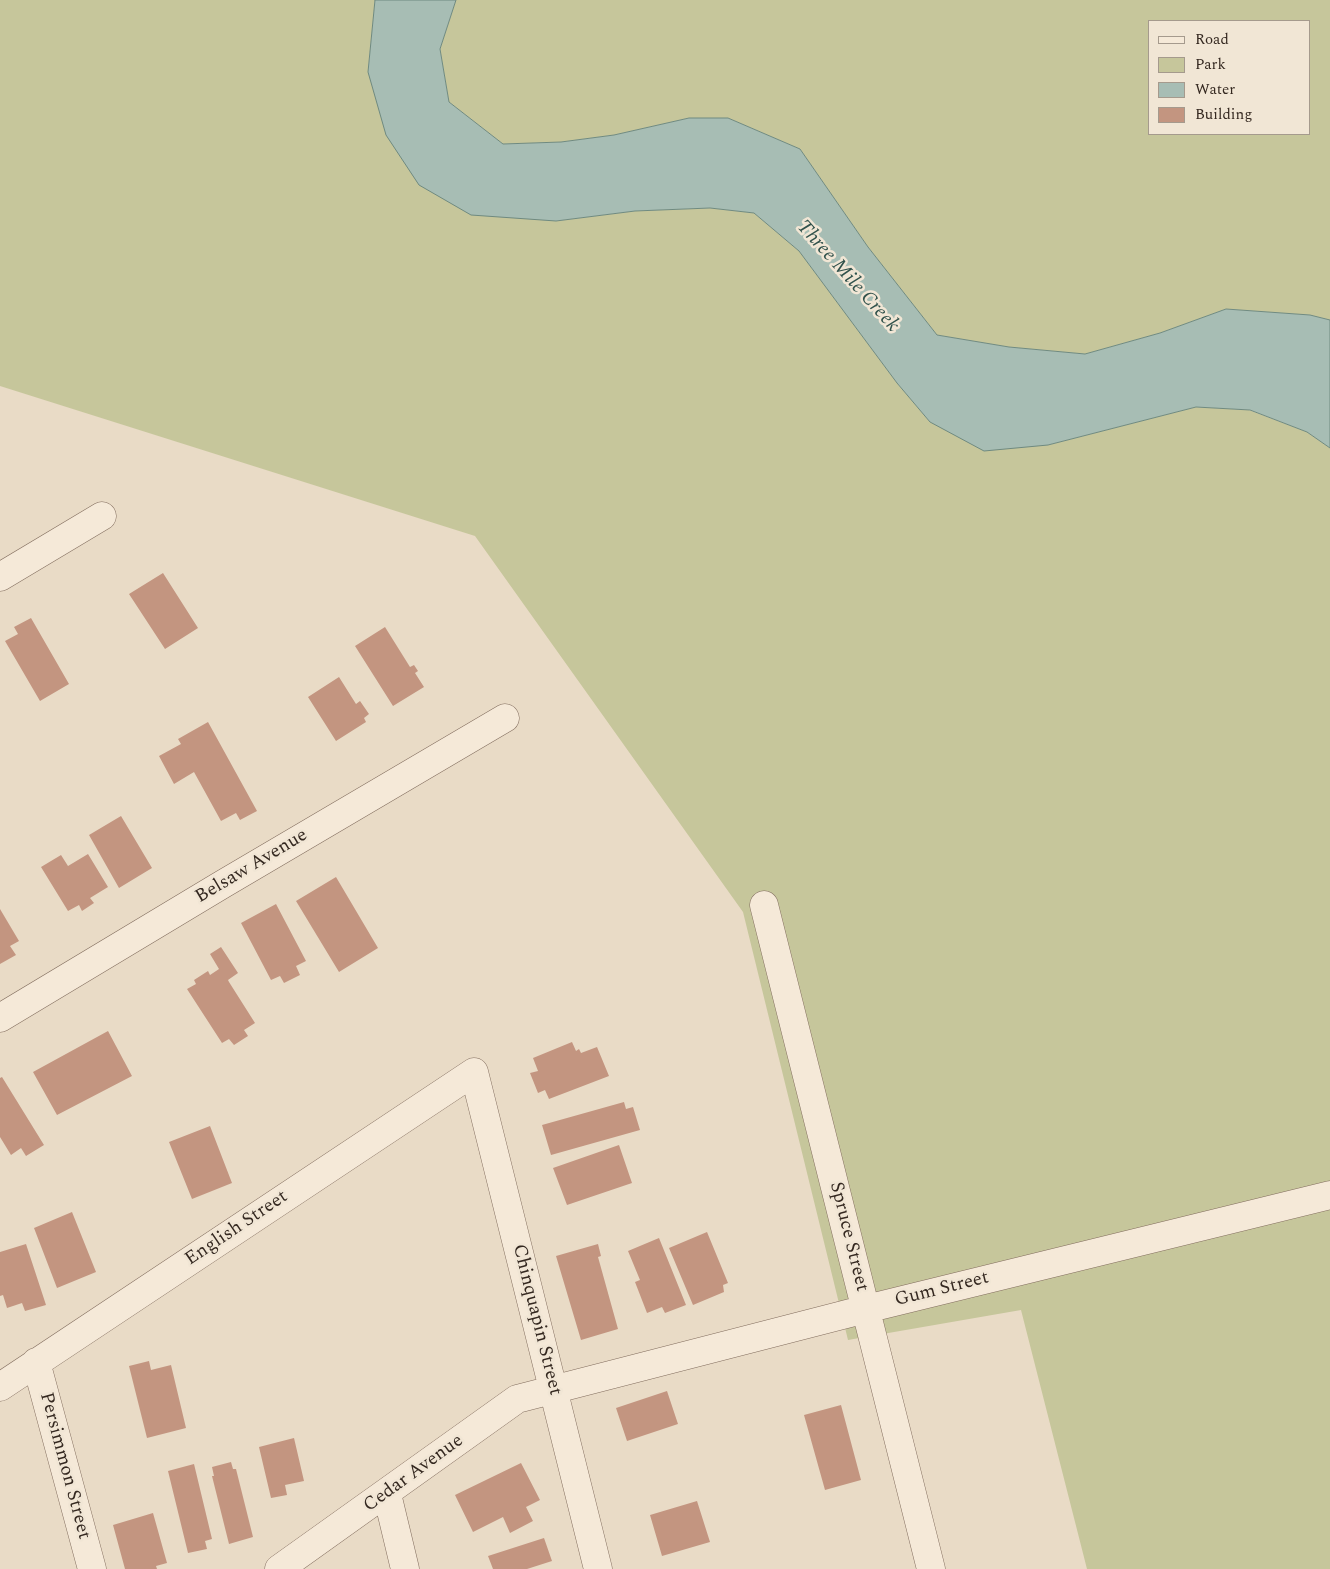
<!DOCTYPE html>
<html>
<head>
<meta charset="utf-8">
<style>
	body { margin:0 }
	#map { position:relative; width:1330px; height:1569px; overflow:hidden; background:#e9dbc6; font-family:Spectral,serif }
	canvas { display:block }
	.legend { position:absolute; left:1148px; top:20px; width:162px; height:115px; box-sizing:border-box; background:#f1e6d5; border:1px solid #a59a8d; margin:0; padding:6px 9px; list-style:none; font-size:15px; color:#342820 }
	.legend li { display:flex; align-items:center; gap:10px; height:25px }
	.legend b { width:25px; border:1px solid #a59a8d }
</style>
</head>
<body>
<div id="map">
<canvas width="1330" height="1569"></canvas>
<ul class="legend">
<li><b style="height:6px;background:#f5e9d8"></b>Road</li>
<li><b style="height:14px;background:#c6c69b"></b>Park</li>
<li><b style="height:14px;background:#a7bdb4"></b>Water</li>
<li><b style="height:14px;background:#c39580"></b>Building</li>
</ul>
</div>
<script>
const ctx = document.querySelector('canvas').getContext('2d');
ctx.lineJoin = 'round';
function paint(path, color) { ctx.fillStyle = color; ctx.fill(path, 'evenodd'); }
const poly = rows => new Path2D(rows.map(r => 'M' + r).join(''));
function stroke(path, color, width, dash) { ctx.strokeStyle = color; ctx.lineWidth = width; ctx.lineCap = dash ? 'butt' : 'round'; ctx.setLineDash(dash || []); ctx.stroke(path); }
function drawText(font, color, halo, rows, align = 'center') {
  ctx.font = font + ' Spectral,serif'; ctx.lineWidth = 5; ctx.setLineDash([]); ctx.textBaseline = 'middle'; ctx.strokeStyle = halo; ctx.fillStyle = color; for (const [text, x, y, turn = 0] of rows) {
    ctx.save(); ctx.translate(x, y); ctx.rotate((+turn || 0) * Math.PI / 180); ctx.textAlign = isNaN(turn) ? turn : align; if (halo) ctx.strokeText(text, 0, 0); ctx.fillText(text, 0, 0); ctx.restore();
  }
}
paint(poly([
	[0,0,375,0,368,72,556,221,635,211,710,208,754,213,799,251,897,383,930,422,1048,445,1196,407,1249,410,1307,432,1330,448,1330,1569,1087,1569,1021,1310,848,1340,743,912,475,536,0,386],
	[456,0,1330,0,1330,320,1310,315,1226,309,1160,333,1085,354,1009,347,937,335,868,247,800,149,728,118,689,118,614,135,561,142,503,144,449,102,440,49],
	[1149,21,1309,21,1309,134,1149,134]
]), '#c6c69b');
const water = poly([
	[375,0,456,0,440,49,449,102,503,144,561,142,614,135,689,118,728,118,800,149,868,247,937,335,1009,347,1085,354,1160,333,1226,309,1310,315,1330,320,1330,448,1307,432,1250,410,1196,407,1048,445,984,451,930,422,897,383,799,251,754,213,710,208,635,211,556,221,471,215,419,185,386,135,368,72,375,0]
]);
paint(water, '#a7bdb4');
stroke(water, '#6f8a80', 1);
paint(poly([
	[163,573,198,628,165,649,129,594],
	[31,618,69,684,40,701,5,641,18,634,14,627],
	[385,627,410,667,414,665,418,671,415,673,424,687,393,706,355,646],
	[339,677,356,704,360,701,369,714,364,718,366,722,336,741,308,697],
	[208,722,257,811,240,820,236,813,221,821,194,772,174,784,159,756,181,744,178,739],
	[121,816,152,868,119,888,89,835],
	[88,854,108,887,90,898,94,903,82,911,79,905,68,911,41,867,61,855,68,866],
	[336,877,378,948,339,972,296,901],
	[276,904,306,961,296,966,300,975,284,983,280,976,271,980,241,923],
	[0,909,19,941,10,946,16,955,0,964],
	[221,947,238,973,228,980,229,982,255,1023,244,1030,248,1036,234,1045,229,1039,222,1043,187,989,196,984,194,980,208,971,210,975,219,969,210,954],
	[108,1031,132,1076,57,1115,33,1072],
	[572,1042,576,1051,579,1049,581,1053,597,1047,609,1076,549,1099,545,1090,538,1093,530,1073,538,1071,533,1058],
	[2,1077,44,1145,26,1156,21,1148,11,1155,0,1137,0,1078],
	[624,1102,626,1109,633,1107,640,1130,551,1155,542,1125],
	[210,1126,232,1183,192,1199,169,1142],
	[619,1145,632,1183,567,1205,553,1168],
	[72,1212,96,1272,57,1288,34,1228],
	[707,1232,728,1283,723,1285,724,1292,693,1305,669,1248],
	[659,1238,686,1305,665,1313,662,1307,647,1313,635,1282,640,1280,628,1251],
	[26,1244,46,1305,25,1311,22,1303,7,1308,3,1295,0,1296,0,1252],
	[598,1244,601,1256,598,1257,618,1329,581,1340,556,1256],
	[149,1361,151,1370,171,1365,186,1428,147,1438,129,1366],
	[667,1391,678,1424,627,1441,616,1408],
	[841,1405,861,1480,825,1490,804,1415],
	[294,1438,304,1481,285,1485,287,1495,271,1498,259,1447],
	[231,1462,233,1469,236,1469,253,1537,229,1544,212,1476,214,1476,212,1467],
	[521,1463,540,1500,526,1507,533,1521,510,1533,503,1517,473,1532,455,1495],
	[194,1464,212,1539,205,1541,207,1549,188,1553,168,1471],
	[697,1501,710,1542,662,1556,650,1515],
	[153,1513,167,1563,156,1566,157,1569,125,1569,113,1525],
	[544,1538,552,1561,527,1569,493,1569,488,1556]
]), '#c39580');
const street = poly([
	[0,577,102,516],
	[764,905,931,1569],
	[0,1018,223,884,505,718],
	[36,1362,92,1569],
	[0,1387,474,1072,598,1569],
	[387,1494,405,1569],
	[279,1569,517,1399,866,1309,1330,1195]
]);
stroke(street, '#826d5e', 29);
stroke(street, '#f5e9d8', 28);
drawText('19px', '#342820', '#f1e6d5', [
	["Belsaw Avenue",252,867,-31],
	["English Street",237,1229,-34],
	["Spruce Street",848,1237,76],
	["Gum Street",942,1290,-14],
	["Chinquapin Street",536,1320,76],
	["Persimmon Street",64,1466,75],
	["Cedar Avenue",414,1474,-36]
]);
drawText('italic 20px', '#31524c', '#f1e6d5', [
	["Three Mile Creek",847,277,48]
]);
</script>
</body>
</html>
